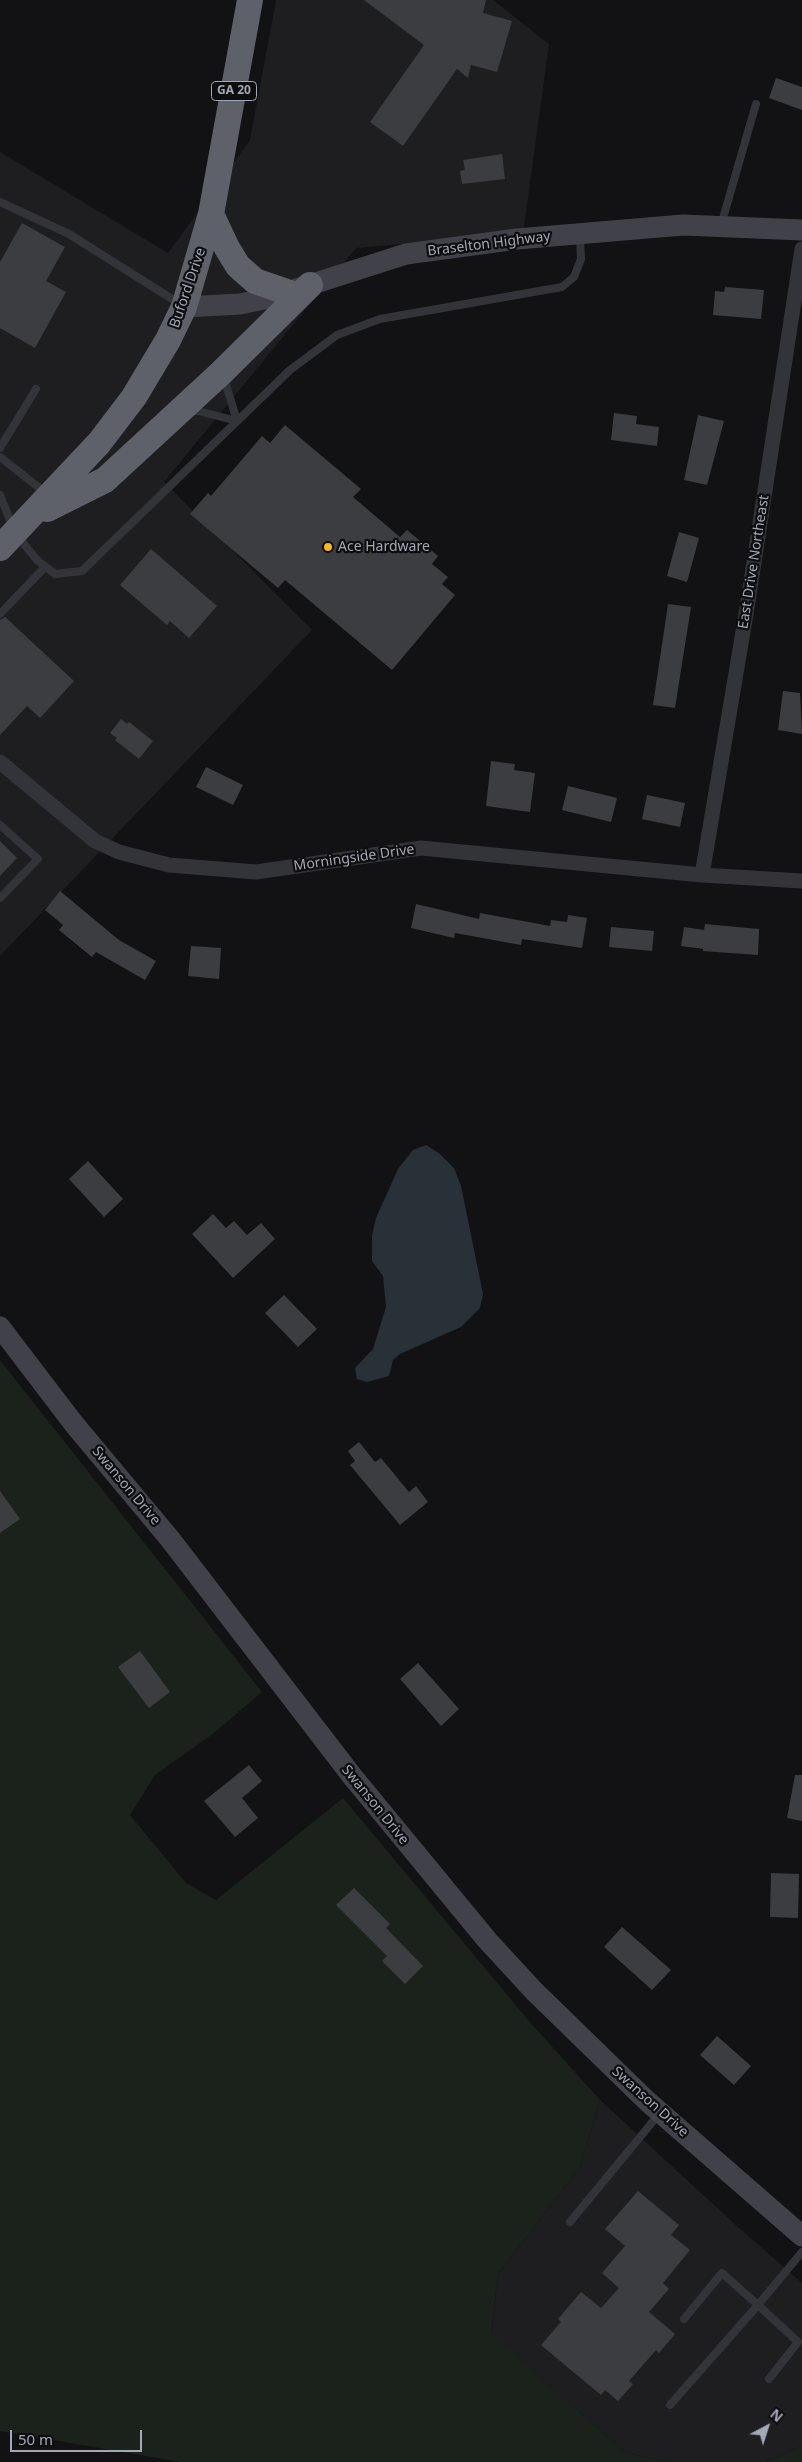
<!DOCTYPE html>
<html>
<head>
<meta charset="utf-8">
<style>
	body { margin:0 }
	#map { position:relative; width:802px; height:2462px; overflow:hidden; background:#121214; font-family:"Noto Sans",sans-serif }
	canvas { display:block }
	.north { position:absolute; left:742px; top:2402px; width:50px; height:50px; -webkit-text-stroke:4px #0d0d0f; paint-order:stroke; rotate:40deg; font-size:14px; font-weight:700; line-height:20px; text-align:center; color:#a2a8b5 }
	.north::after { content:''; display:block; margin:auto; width:18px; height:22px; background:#a2a8b5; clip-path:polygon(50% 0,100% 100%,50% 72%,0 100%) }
	.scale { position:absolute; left:10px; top:2430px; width:132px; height:22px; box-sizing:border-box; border:2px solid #a2a8b5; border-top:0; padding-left:6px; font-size:15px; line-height:18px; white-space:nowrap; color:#a2a8b5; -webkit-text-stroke:4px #0d0d0f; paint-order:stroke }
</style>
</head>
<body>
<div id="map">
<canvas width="802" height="2462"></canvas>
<div class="north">N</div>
<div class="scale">50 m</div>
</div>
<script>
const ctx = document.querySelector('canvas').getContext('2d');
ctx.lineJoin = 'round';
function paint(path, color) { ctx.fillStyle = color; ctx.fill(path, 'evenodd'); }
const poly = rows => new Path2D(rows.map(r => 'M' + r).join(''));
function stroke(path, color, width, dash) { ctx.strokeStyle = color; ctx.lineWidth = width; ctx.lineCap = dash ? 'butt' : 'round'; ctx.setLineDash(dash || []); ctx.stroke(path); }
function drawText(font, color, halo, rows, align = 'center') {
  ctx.font = font + ' "Noto Sans",sans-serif'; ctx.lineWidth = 4.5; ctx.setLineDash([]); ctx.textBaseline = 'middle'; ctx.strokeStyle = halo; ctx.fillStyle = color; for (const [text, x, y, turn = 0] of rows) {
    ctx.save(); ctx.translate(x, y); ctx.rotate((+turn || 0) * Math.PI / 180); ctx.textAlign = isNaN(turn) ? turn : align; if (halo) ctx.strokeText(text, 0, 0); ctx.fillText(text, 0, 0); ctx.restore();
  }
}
paint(poly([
	[276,0,493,0,549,44,523,234,356,248,164,482,312,630,0,956,0,152,168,253,250,140],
	[600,2100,738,2227,802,2283,802,2446,766,2462,671,2462,626,2453,491,2335,498,2274,580,2167]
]), '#1e1e21');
paint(poly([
	[0,1360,262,1692,214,1733,155,1775,130,1815,186,1883,216,1900,343,1798,529,2021,600,2100,580,2167,498,2274,491,2334,626,2453,671,2462,181,2462,0,2431],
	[802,2446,802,2462,766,2462]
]), '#1a221b');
paint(poly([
	[426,1145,440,1154,454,1168,461,1186,483,1294,480,1308,461,1327,400,1354,393,1360,389,1376,367,1382,357,1379,355,1368,373,1349,386,1307,383,1276,372,1261,372,1236,376,1218,398,1169,413,1150]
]), '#283038');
paint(poly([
	[364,0,486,0,483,13,512,21,497,72,471,65,468,78,457,69,403,146,370,122,424,45],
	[776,78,802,87,802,110,769,98],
	[502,154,505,179,462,184,460,171,465,170,463,160],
	[22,223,65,247,46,281,66,292,35,348,0,328,0,262],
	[725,287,764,290,761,319,713,315,715,291,724,292],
	[614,413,637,416,636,424,659,427,657,446,611,440],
	[698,415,724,421,707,485,684,480],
	[285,425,361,489,353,497,400,537,407,530,438,556,432,564,448,577,442,584,455,595,392,670,285,580,278,588,190,514,208,493,211,496,262,436,270,443],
	[679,532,699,538,687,582,667,576],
	[151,549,217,606,189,638,170,621,167,625,120,585],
	[668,604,691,607,675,708,653,705],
	[5,617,74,681,40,718,27,706,0,735,0,620],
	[783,691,800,693,802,734,778,730],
	[121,719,127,724,129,722,153,741,139,759,115,740,117,738,110,733],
	[491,761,515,764,514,770,535,773,530,812,486,806],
	[206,767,243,785,233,805,196,787],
	[568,786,617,798,611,822,562,810],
	[647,795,685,803,680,827,642,819],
	[0,841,17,858,0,876],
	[60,891,119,940,156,961,145,980,96,952,92,957,59,930,63,925,45,910],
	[416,904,479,919,480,913,550,926,551,920,567,922,568,915,587,918,582,948,522,939,521,945,455,933,454,938,411,928],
	[705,924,759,929,758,955,703,951,703,949,681,946,684,927,704,930],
	[611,927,654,931,652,951,609,947],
	[191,946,221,948,219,979,188,976],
	[88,1161,123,1199,104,1217,69,1179],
	[213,1214,226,1228,234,1221,247,1235,261,1223,275,1239,233,1278,192,1234],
	[284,1295,317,1329,298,1347,265,1313],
	[359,1442,375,1462,381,1458,409,1492,416,1486,428,1502,400,1525,350,1465,355,1461,348,1451],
	[0,1491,20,1519,0,1533],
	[140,1651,170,1692,149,1708,118,1667],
	[418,1663,459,1709,441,1726,400,1679],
	[249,1765,262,1781,242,1798,258,1818,235,1837,204,1801],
	[795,1775,802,1775,802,1821,787,1818],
	[771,1873,799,1874,798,1918,770,1917],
	[354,1888,390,1924,386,1928,423,1966,405,1984,382,1961,387,1956,336,1905],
	[622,1927,671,1970,652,1990,604,1947],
	[717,2036,751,2066,734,2085,700,2055],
	[638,2191,679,2225,671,2235,690,2250,663,2283,669,2289,649,2312,675,2334,659,2353,656,2350,629,2381,633,2384,618,2401,605,2390,601,2395,541,2345,561,2322,558,2319,581,2292,601,2308,619,2288,602,2273,625,2246,605,2229]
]), '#3c3d41');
stroke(poly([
	[0,202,69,234,180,304],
	[721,225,756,104],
	[190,411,198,411,237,421,224,378],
	[0,448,36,389],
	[0,457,47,494],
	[0,495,15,533,37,560,55,574,82,571,290,370,337,335,380,319,562,287,574,277,581,259,580,236],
	[0,614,45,567],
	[0,825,38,859,0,898],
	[570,2222,659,2114],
	[684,2319,722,2273,758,2305,802,2252],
	[670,2405,758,2305,798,2342,769,2379]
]), '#333439', 8);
stroke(poly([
	[0,762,95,841,119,852,169,865,256,872,421,848,702,875,802,881],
	[702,875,747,608,802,249]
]), '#333439', 15);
stroke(poly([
	[184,307,240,304,269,298,406,254,517,239,683,225,802,230],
	[0,1327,74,1424,170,1539,352,1776,487,1940,534,1991,647,2101,802,2236]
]), '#414249', 21);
stroke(poly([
	[211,214,227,248,238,266,255,281,287,292],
	[47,509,105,480,221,373,310,285],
	[0,548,99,443,134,397,168,340,184,307,211,214,250,0]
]), '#5e616a', 26);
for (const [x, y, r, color] of [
	[328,547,5,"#fbb622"]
]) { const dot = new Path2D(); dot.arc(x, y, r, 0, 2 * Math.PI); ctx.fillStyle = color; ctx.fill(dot); stroke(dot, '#0d0d0f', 2); }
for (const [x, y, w] of [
	[234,91,45]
]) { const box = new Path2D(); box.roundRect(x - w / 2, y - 9.5, w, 19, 4); ctx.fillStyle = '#0d0d0f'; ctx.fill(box); stroke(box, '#a2a8b5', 1); }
drawText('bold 12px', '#a2a8b5', null, [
	["GA 20",234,91]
]);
drawText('14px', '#a2a8b5', '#0d0d0f', [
	["Braselton Highway",489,244,-7],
	["Buford Drive",188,288,-71],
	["East Drive Northeast",754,562,-81],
	["Morningside Drive",354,858,-8],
	["Swanson Drive",126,1486,50],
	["Swanson Drive",375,1805,51],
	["Swanson Drive",650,2102,42]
]);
drawText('14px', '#a2a8b5', '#0d0d0f', [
	["Ace Hardware",338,547]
], 'left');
</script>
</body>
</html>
